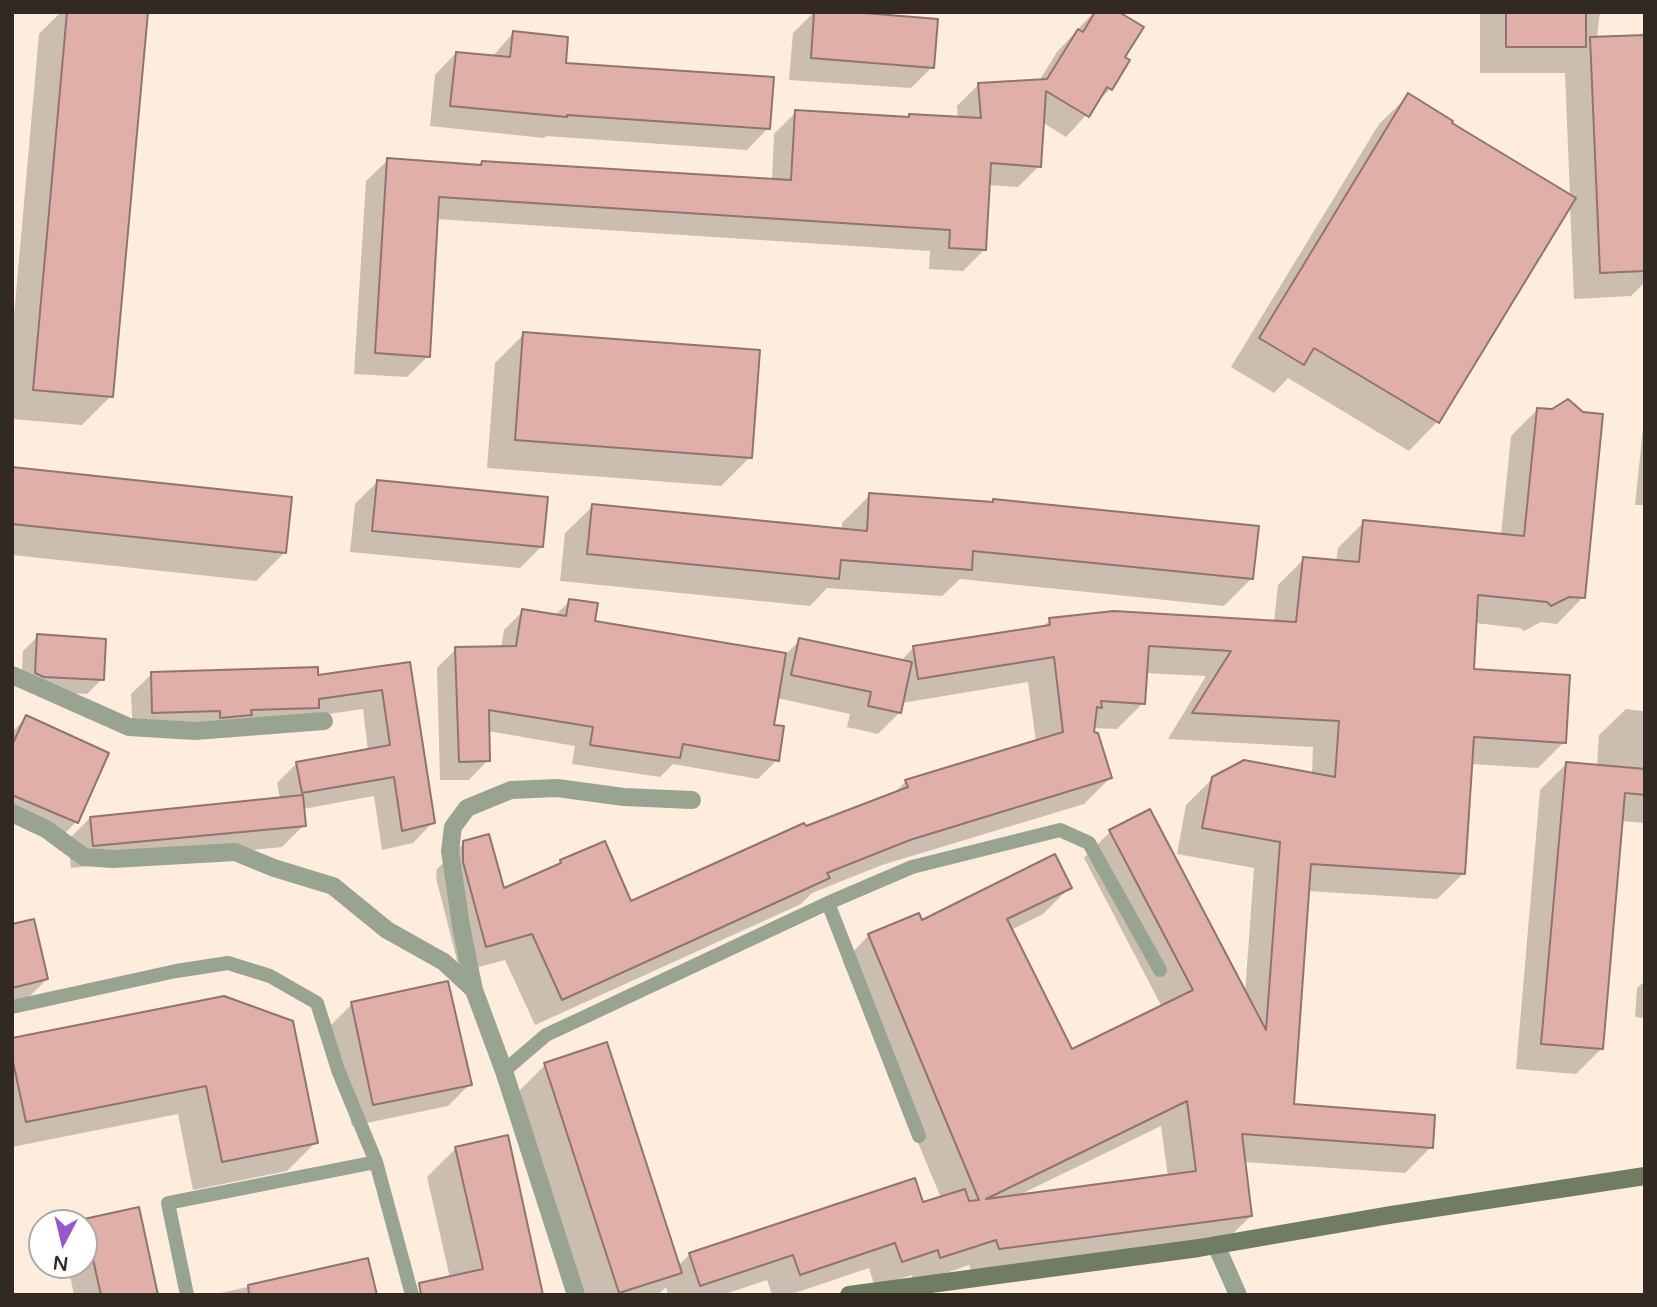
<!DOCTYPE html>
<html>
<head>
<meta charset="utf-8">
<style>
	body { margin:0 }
	#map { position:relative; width:1657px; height:1307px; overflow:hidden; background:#feeddc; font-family:"Varela Round",sans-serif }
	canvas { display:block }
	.frame { position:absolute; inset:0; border:14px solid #322a22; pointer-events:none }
	.north { position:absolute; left:28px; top:1209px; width:70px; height:70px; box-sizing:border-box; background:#fff; border:2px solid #adaaa7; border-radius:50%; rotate:187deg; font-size:19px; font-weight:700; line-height:28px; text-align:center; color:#322a22 }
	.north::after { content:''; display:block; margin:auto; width:24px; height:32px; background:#9957cc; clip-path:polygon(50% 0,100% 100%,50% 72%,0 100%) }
</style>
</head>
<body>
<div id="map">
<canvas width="1657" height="1307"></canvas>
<div class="frame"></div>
<div class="north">N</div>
</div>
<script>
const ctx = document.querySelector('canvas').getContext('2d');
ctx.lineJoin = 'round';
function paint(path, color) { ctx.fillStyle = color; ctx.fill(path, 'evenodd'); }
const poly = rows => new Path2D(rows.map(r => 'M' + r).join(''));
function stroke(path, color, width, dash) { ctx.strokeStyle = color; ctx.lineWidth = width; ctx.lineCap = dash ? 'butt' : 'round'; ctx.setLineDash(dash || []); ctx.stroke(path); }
paint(poly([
	[61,12,146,12,111,396,82,425,12,419,12,338,39,34],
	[814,12,830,12,933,66,911,88,789,80,793,33],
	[1094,12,1116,12,1123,58,1110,89,1066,137,1042,122,1039,166,1018,187,988,185,984,250,963,271,929,269,930,251,436,219,428,356,407,377,354,374,366,181,388,160,479,166,482,163,772,181,774,134,796,112,907,119,910,115,958,119,957,106,979,84,1039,81,1057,52],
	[1480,12,1600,12,1597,38,1645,37,1645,282,1631,296,1574,299,1570,204,1437,422,1409,451,1288,378,1274,393,1231,367,1379,124,1408,96,1449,123,1570,196,1565,73,1480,73],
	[513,33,564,64,768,128,747,150,546,136,544,138,430,126,435,75,456,53,492,57],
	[524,334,750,457,721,486,487,468,495,363],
	[1537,410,1583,597,1557,624,1541,622,1524,631,1520,628,1475,623,1472,670,1564,742,1538,768,1470,764,1464,873,1437,899,1308,891,1292,1106,1431,1147,1405,1173,1244,1162,1251,1216,1224,1242,973,1275,969,1265,914,1284,912,1275,875,1287,869,1268,789,1295,772,1295,767,1280,722,1295,668,1295,666,1287,658,1295,581,1295,516,1094,545,1065,678,1266,690,1254,922,1204,941,1198,843,962,869,935,1070,887,1043,914,1011,930,1071,1051,1162,1007,1084,858,1110,832,1245,994,1254,868,1177,854,1186,805,1213,778,1312,774,1313,747,1168,739,1206,676,1145,673,1143,703,1117,729,1092,728,1110,778,1084,804,882,865,812,893,801,904,535,1025,505,960,460,972,436,878,437,869,464,843,503,890,554,868,561,861,630,904,805,829,893,794,906,781,1036,742,1028,682,902,703,900,712,878,734,847,727,850,714,777,698,772,726,777,760,758,779,673,764,660,777,572,764,575,746,488,731,488,760,469,780,440,780,437,668,456,649,501,648,504,630,523,611,554,616,570,601,593,622,785,655,800,640,900,662,913,648,1042,628,1050,620,1274,622,1278,585,1304,559,1336,562,1338,548,1364,522,1501,535,1511,436],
	[1161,1126,1168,1177,1017,1196],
	[1645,426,1645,505,1635,505,1643,428],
	[12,469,285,552,256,581,12,555],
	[377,482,542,546,520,568,350,552,355,504],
	[870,495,991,504,994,501,1252,578,1224,606,960,579,942,596,827,588,810,606,560,581,565,533,593,506,842,530,842,523],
	[38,636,102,679,87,694,29,691,21,687,23,651],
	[409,664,433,822,413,843,382,850,374,796,303,809,304,825,282,847,71,868,68,840,90,818,280,799,277,783,297,763,368,751,363,709,308,717,133,733,131,694,152,674,317,677],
	[1626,709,1642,711,1645,709,1645,823,1621,821,1602,1048,1576,1074,1516,1069,1540,790,1566,764,1597,766,1599,735],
	[27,717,76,822,56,842,12,823,12,728,14,730],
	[12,926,47,979,25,1001,12,1004],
	[1645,981,1645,1018,1635,1017,1637,988],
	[224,998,316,1142,287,1171,193,1190,178,1114,12,1147,12,1040],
	[352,1004,470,1084,448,1106,352,1126,330,1026],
	[456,1148,542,1295,418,1295,430,1283,450,1278,427,1177],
	[85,1220,156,1295,74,1295,68,1265,84,1265,82,1223],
	[367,1260,375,1295,212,1295]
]), '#0003');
const building = poly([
	[67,12,148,12,113,397,33,390,67,12],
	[814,12,852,12,938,19,934,68,811,58,814,12],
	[1095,12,1119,12,1144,27,1125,57,1130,60,1112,90,1107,87,1089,117,1046,91,1041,167,991,163,986,250,949,248,950,230,439,197,430,357,375,353,387,158,481,165,482,161,791,180,795,110,909,117,909,114,981,118,978,83,1047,79,1078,29,1083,32,1095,12],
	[1506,12,1586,12,1586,47,1506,47,1506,12],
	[513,31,568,37,566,63,774,77,770,129,567,115,567,117,450,106,456,52,510,57,513,31],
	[1645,35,1645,271,1600,273,1590,37,1645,35],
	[1408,93,1453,121,1452,123,1576,198,1439,423,1314,348,1304,365,1259,338,1408,93],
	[523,332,760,350,752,458,515,440,523,332],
	[1568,399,1583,412,1603,414,1585,598,1569,597,1551,606,1547,602,1478,595,1474,669,1570,675,1566,743,1474,737,1465,874,1311,864,1294,1104,1435,1115,1433,1148,1242,1134,1252,1216,999,1249,996,1240,940,1258,938,1250,902,1262,895,1243,800,1275,793,1255,700,1286,689,1253,915,1178,923,1202,965,1189,969,1201,979,1200,868,934,919,913,922,920,1055,854,1072,888,1007,919,1072,1049,1193,990,1109,830,1150,809,1266,1030,1280,842,1202,828,1212,777,1244,760,1335,777,1339,721,1192,713,1231,651,1149,646,1145,704,1101,701,1102,708,1097,707,1094,732,1098,733,1112,778,910,840,827,873,830,878,562,1000,532,934,486,947,463,862,463,841,489,834,504,888,561,863,560,860,605,841,631,901,804,823,806,826,908,787,905,780,1063,732,1054,657,918,679,913,646,1050,625,1049,618,1114,611,1296,622,1303,557,1359,562,1363,520,1524,536,1537,408,1552,409,1568,399],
	[1187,1101,1196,1171,986,1199,1187,1101],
	[12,467,292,497,286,553,12,524,12,467],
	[377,480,548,497,543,547,372,531,377,480],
	[869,493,993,502,993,499,1259,526,1253,579,973,551,972,570,841,560,839,579,587,554,592,504,867,531,869,493],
	[569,599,598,603,595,621,786,653,774,725,784,726,779,761,683,744,680,758,590,745,593,727,489,710,490,761,459,762,455,647,516,646,522,609,566,616,569,599],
	[37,634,106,639,104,680,44,677,35,673,37,634],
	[799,638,912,662,901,713,868,706,871,692,791,675,799,638],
	[410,662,435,823,402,831,394,777,302,793,296,762,390,745,382,690,319,699,319,708,251,710,252,715,220,718,220,711,152,713,151,672,318,667,318,675,410,662],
	[26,715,109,753,78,823,12,795,12,745,26,715],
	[1566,762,1645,769,1645,795,1625,793,1603,1049,1541,1044,1566,762],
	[303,795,306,826,93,846,90,817,303,795],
	[34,919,48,979,12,988,12,924,34,919],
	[448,981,472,1085,373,1105,351,1002,448,981],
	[224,996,293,1021,318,1143,222,1162,206,1086,26,1122,12,1057,12,1038,224,996],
	[607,1042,682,1273,619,1293,544,1063,607,1042],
	[508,1135,543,1295,421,1295,419,1283,483,1269,455,1147,508,1135],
	[139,1207,158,1295,101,1295,84,1219,139,1207],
	[368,1258,377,1295,249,1295,248,1285,368,1258]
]);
paint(building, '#e0afa7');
stroke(building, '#91746f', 2);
stroke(poly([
	[828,903,919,1136],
	[12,1007,176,971,228,963,270,976,317,1003,338,1070,376,1162,412,1295],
	[504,1071,546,1035,828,903,912,867,1060,830,1089,843,1160,970],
	[187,1295,168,1203,376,1162]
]), '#99a392', 14);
stroke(poly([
	[12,675,129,727,195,731,324,721],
	[12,813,46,829,84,857,113,859,235,852,274,868,333,886,387,930,444,962,474,990],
	[1216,1245,1238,1295],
	[576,1295,504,1071,474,990,461,926,450,851,453,827,467,808,511,790,557,788,624,797,692,800]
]), '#99a392', 18);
stroke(poly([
	[849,1295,1199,1248,1390,1215,1645,1176]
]), '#707d64', 18);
</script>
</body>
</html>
